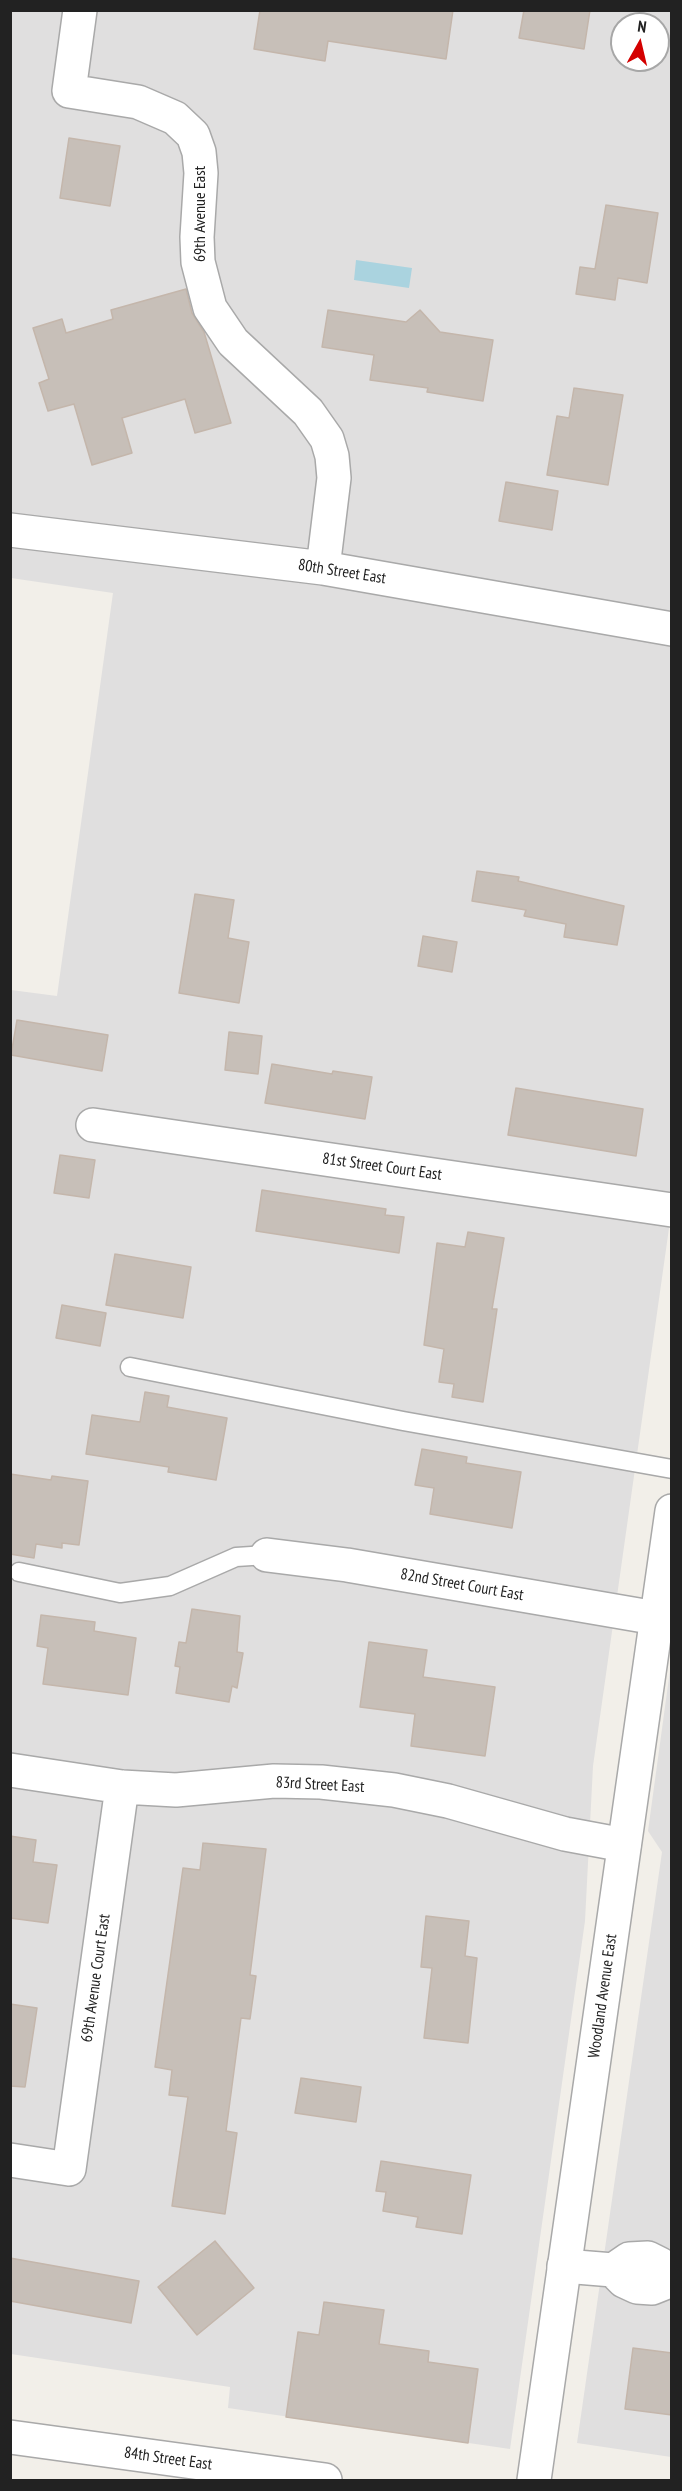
<!DOCTYPE html>
<html>
<head>
<meta charset="utf-8">
<style>
	body { margin:0 }
	#map { position:relative; width:682px; height:2491px; overflow:hidden; background:#f2efe9; font-family:"PT Sans Narrow",sans-serif }
	canvas { display:block }
	.frame { position:absolute; inset:0; border:12px solid #222; pointer-events:none }
	.north { position:absolute; left:610px; top:12px; width:60px; height:60px; box-sizing:border-box; background:#fff; border:2px solid #a7a7a7; border-radius:50%; rotate:8deg; font-size:16px; font-weight:700; line-height:24px; text-align:center; color:#222 }
	.north::after { content:''; display:block; margin:auto; width:21px; height:27px; background:#d40000; clip-path:polygon(50% 0,100% 100%,50% 72%,0 100%) }
</style>
</head>
<body>
<div id="map">
<canvas width="682" height="2491"></canvas>
<div class="frame"></div>
<div class="north">N</div>
</div>
<script>
const ctx = document.querySelector('canvas').getContext('2d');
ctx.lineJoin = 'round';
function paint(path, color) { ctx.fillStyle = color; ctx.fill(path, 'evenodd'); }
const poly = rows => new Path2D(rows.map(r => 'M' + r).join(''));
function stroke(path, color, width, dash) { ctx.strokeStyle = color; ctx.lineWidth = width; ctx.lineCap = dash ? 'butt' : 'round'; ctx.setLineDash(dash || []); ctx.stroke(path); }
function drawText(font, color, halo, rows, align = 'center') {
  ctx.font = font + ' "PT Sans Narrow",sans-serif'; ctx.lineWidth = 6; ctx.setLineDash([]); ctx.textBaseline = 'middle'; ctx.strokeStyle = halo; ctx.fillStyle = color; for (const [text, x, y, turn = 0] of rows) {
    ctx.save(); ctx.translate(x, y); ctx.rotate((+turn || 0) * Math.PI / 180); ctx.textAlign = isNaN(turn) ? turn : align; if (halo) ctx.strokeText(text, 0, 0); ctx.fillText(text, 0, 0); ctx.restore();
  }
}
paint(poly([
	[11,11,671,11,672,1207,593,1766,585,1921,510,2449,228,2408,230,2387,11,2354,11,990,57,996,113,593,11,578],
	[622,24,658,24,658,60,622,60],
	[671,1663,671,2457,577,2443,662,1852,648,1831]
]), '#e0dfdf');
paint(poly([
	[356,260,412,268,409,288,354,280]
]), '#aad3df');
const building = poly([
	[260,10,453,10,446,59,328,41,325,61,254,49,260,10],
	[524,10,590,10,584,49,519,38,524,10],
	[69,138,120,146,110,206,60,198,69,138],
	[606,205,658,213,647,283,618,278,615,300,576,294,580,267,595,269,606,205],
	[186,289,192,313,204,332,231,423,195,433,185,399,122,418,132,453,92,465,74,404,48,411,39,383,49,379,33,328,62,319,66,333,113,319,111,310,186,289],
	[328,310,406,322,420,310,440,332,493,340,483,401,427,392,428,388,370,380,374,355,322,347,328,310],
	[574,388,623,395,608,485,547,475,557,416,569,418,574,388],
	[506,482,558,491,552,530,499,521,506,482],
	[477,871,519,877,518,881,624,906,617,945,564,937,566,924,524,916,526,910,472,901,477,871],
	[195,894,234,900,228,938,249,942,239,1003,179,993,195,894],
	[423,936,457,942,452,972,418,966,423,936],
	[17,1020,108,1035,102,1071,11,1055,17,1020],
	[229,1032,262,1036,258,1074,225,1070,229,1032],
	[272,1064,332,1074,333,1071,372,1077,365,1119,265,1103,272,1064],
	[516,1088,643,1109,636,1156,508,1135,516,1088],
	[60,1155,95,1160,89,1198,54,1193,60,1155],
	[262,1190,386,1209,385,1215,404,1217,399,1253,256,1231,262,1190],
	[468,1232,504,1238,492,1309,497,1309,483,1402,452,1397,454,1384,439,1382,444,1349,424,1345,437,1243,465,1247,468,1232],
	[115,1254,191,1267,183,1318,106,1305,115,1254],
	[62,1305,106,1313,100,1346,56,1338,62,1305],
	[145,1392,169,1396,167,1407,227,1418,216,1480,168,1472,169,1467,86,1454,92,1415,140,1422,145,1392],
	[422,1449,467,1457,466,1463,521,1472,512,1528,430,1514,434,1488,415,1485,422,1449],
	[10,1474,51,1480,52,1476,88,1481,79,1545,62,1543,62,1548,36,1544,34,1558,10,1554,10,1474],
	[192,1609,240,1616,237,1652,243,1653,237,1688,232,1686,229,1702,176,1693,180,1667,175,1666,179,1642,186,1643,192,1609],
	[41,1615,95,1622,94,1631,136,1638,128,1695,43,1684,48,1648,37,1646,41,1615],
	[369,1642,427,1650,423,1677,495,1687,485,1756,411,1746,415,1714,360,1707,369,1642],
	[10,1836,36,1840,33,1862,57,1865,48,1923,10,1918,10,1836],
	[203,1843,266,1849,250,1975,256,1976,250,2019,241,2018,226,2131,237,2133,225,2214,172,2206,188,2097,169,2095,172,2070,155,2067,183,1868,200,1870,203,1843],
	[426,1916,469,1921,465,1956,477,1958,468,2043,424,2038,432,1968,421,1967,426,1916],
	[10,2004,37,2008,25,2087,10,2086,10,2004],
	[301,2078,361,2087,356,2122,295,2113,301,2078],
	[381,2161,471,2175,462,2234,416,2227,418,2217,383,2211,386,2192,376,2191,381,2161],
	[215,2241,254,2288,197,2335,158,2287,215,2241],
	[10,2258,139,2281,131,2323,10,2301,10,2258],
	[324,2302,384,2310,379,2344,429,2351,428,2362,478,2369,468,2443,286,2417,298,2332,319,2335,324,2302],
	[633,2348,672,2353,672,2415,625,2409,633,2348]
]);
paint(building, '#c7bfb8');
stroke(building, '#c4b6ab', 1.5);
const service = poly([
	[130,1367,403,1421,672,1469],
	[19,1572,120,1593,170,1586,236,1557,267,1555]
]);
const minor = poly([
	[80,10,69,91,138,102,175,118,193,135,199,152,201,173,197,237,198,262,210,308,233,342,308,412,327,439,332,456,334,478,323,568],
	[10,530,323,568,672,629],
	[93,1125,672,1210],
	[267,1555,347,1565,656,1618],
	[10,1770,122,1787,176,1790,274,1781,321,1782,394,1790,448,1801,565,1834,624,1845],
	[10,2160,69,2169,122,1787],
	[564,2266,613,2270],
	[672,2277,660,2264,648,2258,629,2259,613,2270,624,2281,637,2287,652,2288,672,2280]
]);
const tertiary = poly([
	[10,2437,325,2480],
	[534,2480,672,1511]
]);
stroke(service, '#a9a9a9', 21);
stroke(minor, '#a9a9a9', 36);
stroke(tertiary, '#a9a9a9', 36);
stroke(service, '#fff', 18);
stroke(minor, '#fff', 33);
stroke(tertiary, '#fff', 33);
drawText('16px', '#222', '#fff', [
	["69th Avenue East",200,214,-90],
	["80th Street East",342,572,9],
	["81st Street Court East",382,1167,8],
	["82nd Street Court East",462,1585,10],
	["83rd Street East",320,1785,3],
	["69th Avenue Court East",96,1978,-82],
	["Woodland Avenue East",603,1996,-82],
	["84th Street East",168,2459,8]
]);
</script>
</body>
</html>
